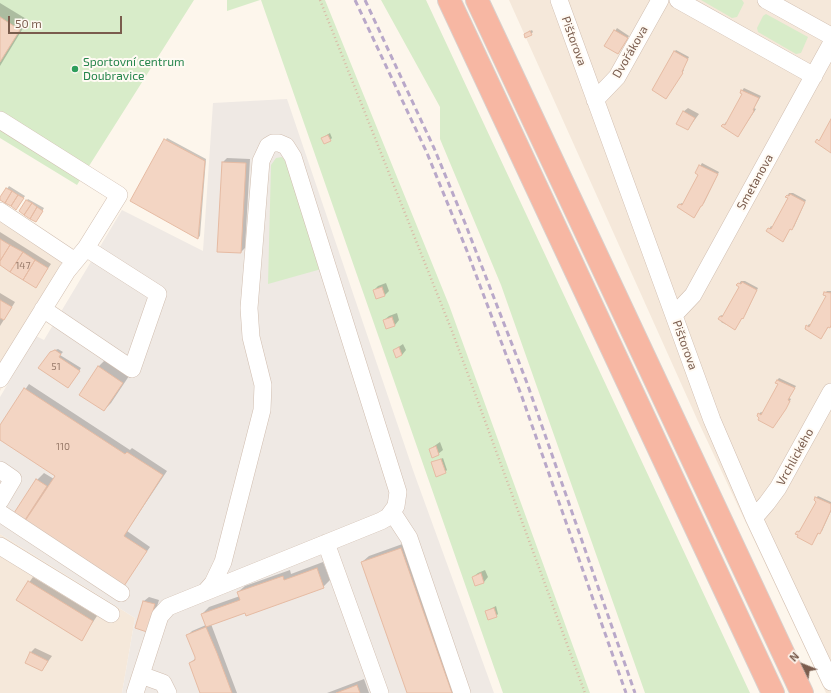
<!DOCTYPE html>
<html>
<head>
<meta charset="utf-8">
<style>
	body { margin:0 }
	#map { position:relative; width:831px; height:693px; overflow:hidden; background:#fdf6ec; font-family:"Exo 2",sans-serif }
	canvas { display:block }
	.north { position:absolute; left:783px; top:645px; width:40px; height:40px; -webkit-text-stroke:3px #fffaf3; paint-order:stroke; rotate:313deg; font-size:11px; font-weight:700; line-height:16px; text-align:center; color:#7a5c4d }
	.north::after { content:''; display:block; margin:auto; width:14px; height:18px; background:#7a5c4d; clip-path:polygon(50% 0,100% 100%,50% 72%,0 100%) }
	.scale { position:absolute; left:8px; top:16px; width:114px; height:18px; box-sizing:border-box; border:2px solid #7a5c4d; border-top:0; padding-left:5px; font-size:12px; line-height:14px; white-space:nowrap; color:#7a5c4d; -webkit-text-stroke:3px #fffaf3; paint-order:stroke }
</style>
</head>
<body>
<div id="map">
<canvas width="831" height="693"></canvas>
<div class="north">N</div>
<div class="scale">50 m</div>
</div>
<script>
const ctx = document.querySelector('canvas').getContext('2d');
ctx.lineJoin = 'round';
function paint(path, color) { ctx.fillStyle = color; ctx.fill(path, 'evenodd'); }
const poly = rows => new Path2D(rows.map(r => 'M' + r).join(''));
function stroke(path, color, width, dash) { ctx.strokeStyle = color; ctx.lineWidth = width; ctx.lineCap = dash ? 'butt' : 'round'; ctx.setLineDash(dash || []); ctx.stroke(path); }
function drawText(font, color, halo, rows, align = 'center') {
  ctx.font = font + ' "Exo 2",sans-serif'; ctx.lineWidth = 4; ctx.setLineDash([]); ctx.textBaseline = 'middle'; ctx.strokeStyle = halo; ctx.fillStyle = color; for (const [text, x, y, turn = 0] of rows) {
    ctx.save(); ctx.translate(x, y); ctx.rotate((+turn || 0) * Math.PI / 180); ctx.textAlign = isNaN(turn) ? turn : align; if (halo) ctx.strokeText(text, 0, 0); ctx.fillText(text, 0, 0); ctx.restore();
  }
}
paint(poly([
	[509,0,831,0,831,693,826,693,697,419],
	[0,217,62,257,61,271,0,391],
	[0,534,135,618,122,693,0,693]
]), '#f5e8da');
paint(poly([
	[287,99,414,473,494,693,122,693,135,618,0,534,0,397,36,336,44,340,122,210,203,251,213,103]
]), '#efe9e4');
paint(poly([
	[0,0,194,0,77,185,0,138],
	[227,0,260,0,227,11],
	[261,0,325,0,449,305,590,693,503,693],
	[381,0,426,0,750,693,645,693,501,285,440,139,440,107],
	[701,0,742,0,744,3,737,17,732,18],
	[766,14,808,37,801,53,796,54,758,32,757,28,763,16],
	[282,157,288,165,325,268,268,284,271,165,276,158]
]), '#d8ecc9');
paint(poly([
	[0,3,28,20,0,66],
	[617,28,629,36,618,53,606,46],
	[532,30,533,32,531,34,525,34],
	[676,50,689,57,683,69,684,70,668,95,675,51],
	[744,88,761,96,754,108,756,109,738,136,723,126,726,122,727,123,744,94,741,92],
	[688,108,699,114,688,129,683,112],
	[330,133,332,138,330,140,322,138],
	[167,138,206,159,200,236,198,238,132,200],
	[227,158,250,159,245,248,241,252,223,162],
	[702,163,719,172,704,203,701,205,694,217,681,209,680,204,682,203,684,204,700,175,696,173],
	[9,186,25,196,18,207,0,199],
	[789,193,793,193,806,200,794,227,790,228,785,238,768,231,771,226,773,227,789,198,787,197],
	[28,199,44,208,38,219,27,200],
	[0,232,51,264,36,286,0,264],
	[741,281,745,281,758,288,745,315,742,317,735,329,721,322,720,316,722,315,724,316,741,287,738,285],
	[386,283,389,291,385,295,374,290,378,286],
	[827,291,831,291,831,323,821,338,806,329,809,324,811,325,827,296,825,293],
	[0,293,15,302,0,326],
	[397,313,399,320,395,325,387,327,384,320,389,316],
	[403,344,406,350,402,355,394,350],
	[58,349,63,352,60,355,81,368,70,385,50,352],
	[105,360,129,376,111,403,104,410,98,367],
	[779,378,796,386,789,398,791,399,787,406,775,424,759,414,761,412,763,413,779,384,776,382],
	[29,384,130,450,132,448,167,471,127,531,150,547,124,584,30,514,24,519,15,513,37,480,44,473,54,479,56,475,0,439,0,426],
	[440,442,443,450,438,454,430,449],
	[443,458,447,470,445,472,432,463],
	[818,496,831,502,831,511,822,531,819,532,813,542,799,535,798,531,801,530,818,501,816,498],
	[408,542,460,693,408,693,362,562,369,556],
	[323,562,330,580,323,587,211,624,237,693,201,693,190,663,196,658,188,635,192,631,206,625,202,614,209,607,240,596,238,592,245,586,290,570,291,574],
	[485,570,488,577,484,582,476,585,473,577,478,573],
	[33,577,97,616,81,640,17,600],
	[149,597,159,600,151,626,136,628,144,601],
	[496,606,498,614,496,616,486,611],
	[35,648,52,656,42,670,31,652],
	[364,679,369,693,327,693]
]), '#0003');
const building = poly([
	[0,17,20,30,0,62,0,17],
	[614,30,628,38,618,54,604,46,614,30],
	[530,31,532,35,525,38,524,34,530,31],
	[674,51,688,59,682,72,683,73,666,99,652,90,674,51],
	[741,90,759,98,753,110,754,111,738,137,721,126,723,124,725,125,742,94,740,93,741,90],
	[683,111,695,118,688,130,676,124,683,111],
	[831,119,831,153,815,142,817,139,819,141,831,119],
	[328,135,331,141,324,144,321,138,328,135],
	[164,139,205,161,198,239,130,201,164,139],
	[222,162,246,163,241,253,217,252,222,162],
	[699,165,718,174,702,206,701,206,694,218,677,207,679,204,682,205,698,175,695,173,699,165],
	[6,188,12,191,5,203,0,200,0,197,6,188],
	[12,191,18,195,11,206,5,203,12,191],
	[790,194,805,202,792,230,790,229,783,242,766,231,768,228,771,229,788,198,785,197,787,195,789,196,790,194],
	[18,195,24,198,16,210,11,206,18,195],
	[26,200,32,203,24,215,19,211,26,200],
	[32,203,37,207,30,219,24,215,32,203],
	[37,207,43,211,36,222,30,219,37,207],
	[0,239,10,245,0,261,0,239],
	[10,245,23,252,10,272,0,265,0,261,10,245],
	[23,252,35,260,23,280,10,272,23,252],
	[35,260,48,268,36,288,23,280,35,260],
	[742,282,757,290,743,319,742,318,735,330,718,319,720,316,722,317,739,287,736,285,738,283,741,284,742,282],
	[382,287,385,296,376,299,373,290,382,287],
	[824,292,831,293,831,325,830,328,828,327,821,339,805,329,806,325,809,327,826,296,823,295,824,292],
	[0,300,12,307,4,320,0,318,0,300],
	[392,317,395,326,386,329,383,320,392,317],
	[399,347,402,355,396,358,393,350,399,347],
	[55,350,61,354,59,357,80,371,68,388,38,368,50,352,55,350],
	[98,366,123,383,104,411,79,395,98,366],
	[777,380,795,388,788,400,790,401,786,409,773,428,758,420,759,418,757,416,758,413,761,415,778,384,775,383,777,380],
	[24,388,125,454,127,452,163,475,124,536,147,551,124,586,25,521,55,476,0,440,0,425,24,388],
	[436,446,439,455,432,458,429,449,436,446],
	[441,459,446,473,436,477,431,462,441,459],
	[36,479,47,486,25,520,14,513,36,479],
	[815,497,831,504,831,510,820,534,818,533,812,545,797,537,798,535,795,534,797,531,799,532,816,502,814,500,815,497],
	[401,548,452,693,407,693,361,562,401,548],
	[317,568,324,588,246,616,245,613,206,627,201,614,240,600,237,592,283,576,284,580,317,568],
	[481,573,484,583,475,586,472,577,481,573],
	[28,581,93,621,82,641,16,600,28,581],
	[143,601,155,604,147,632,135,628,143,601],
	[494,608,497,617,488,620,485,611,494,608],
	[206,627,217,653,232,693,200,693,189,663,195,660,195,657,186,635,206,627],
	[30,652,48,661,42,671,25,663,30,652],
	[357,685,360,693,336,693,357,685]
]);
paint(building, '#f3d5c3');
stroke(building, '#e6bba3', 1);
const minor = poly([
	[559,0,712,420,754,518,831,682],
	[678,0,814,76],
	[766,0,831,36],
	[595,100,617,77,660,0],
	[0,120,119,195,86,248,67,271,0,379],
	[0,211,75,261],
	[43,309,132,369,158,294,86,248],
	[674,315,693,295,831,44],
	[0,470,13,479,0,501],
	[392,512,409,538,462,693],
	[0,513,121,593],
	[754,518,767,503,778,488,831,392],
	[326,543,380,693],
	[0,546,111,614],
	[141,675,163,683,168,693],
	[135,693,160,616,168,607,381,521,388,517,396,506,398,492,293,157,286,146,279,143,273,143,268,146,261,161,249,308,251,337,263,385,262,410,223,562,213,583,206,591]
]);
const highway = poly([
	[449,0,773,693],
	[477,0,802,693]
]);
stroke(minor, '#d1beb0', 18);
stroke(highway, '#dad1cd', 24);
stroke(poly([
	[320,0,452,331,585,693]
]), '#d9b8a5', 2.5, [1, 3]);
stroke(minor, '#fff', 17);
stroke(highway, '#f7b7a3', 22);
stroke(poly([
	[355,0,427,153,467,251,522,397,626,693],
	[365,0,434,148,465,223,527,383,635,693]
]), '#b9a8c9', 3, [6, 4]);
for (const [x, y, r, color] of [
	[75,69,4,"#2e9e5b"]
]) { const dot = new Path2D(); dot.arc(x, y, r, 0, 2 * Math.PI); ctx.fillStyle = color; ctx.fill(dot); stroke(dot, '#fffaf3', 1.5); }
drawText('10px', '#987a6a', null, [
	["147",23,266],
	["51",56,367],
	["110",63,447]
]);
drawText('12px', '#7a5c4d', '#fffaf3', [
	["Pištorova",574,41,70],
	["Dvořákova",630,52,-60],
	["Smetanova",755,182,-61],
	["Pištorova",685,345,70],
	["Vrchlického",795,457,-61]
]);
drawText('12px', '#27864d', '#fffaf3', [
	["Sportovní centrum",83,62],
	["Doubravice",83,76]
], 'left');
</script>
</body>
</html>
